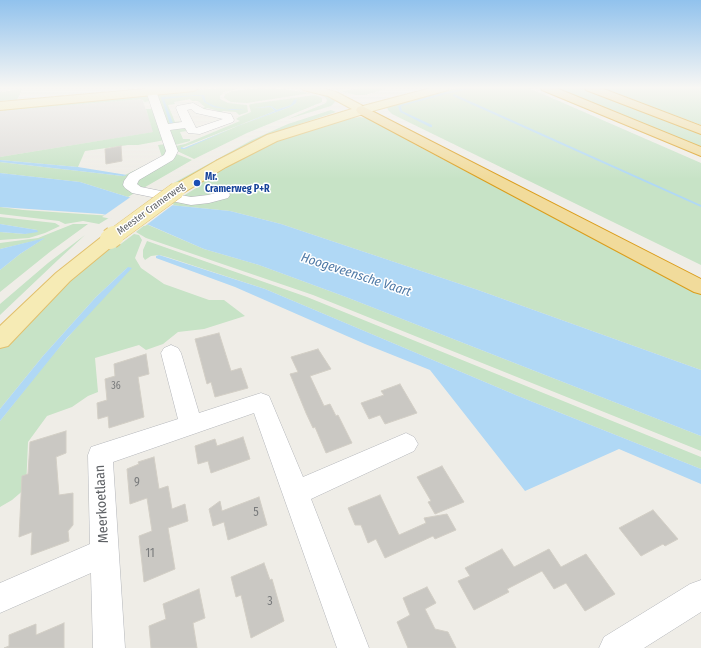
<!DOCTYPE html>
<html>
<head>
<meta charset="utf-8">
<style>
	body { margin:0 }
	canvas { display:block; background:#efede7 }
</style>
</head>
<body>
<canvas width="701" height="648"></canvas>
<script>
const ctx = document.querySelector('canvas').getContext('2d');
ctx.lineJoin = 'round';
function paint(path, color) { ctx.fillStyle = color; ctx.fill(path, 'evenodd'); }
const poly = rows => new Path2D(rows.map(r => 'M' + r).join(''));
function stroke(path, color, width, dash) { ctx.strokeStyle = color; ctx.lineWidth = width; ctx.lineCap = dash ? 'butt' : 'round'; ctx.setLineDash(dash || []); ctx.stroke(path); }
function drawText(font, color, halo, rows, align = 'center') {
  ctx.font = font + ' "Fira Sans Condensed",sans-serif'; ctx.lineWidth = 3; ctx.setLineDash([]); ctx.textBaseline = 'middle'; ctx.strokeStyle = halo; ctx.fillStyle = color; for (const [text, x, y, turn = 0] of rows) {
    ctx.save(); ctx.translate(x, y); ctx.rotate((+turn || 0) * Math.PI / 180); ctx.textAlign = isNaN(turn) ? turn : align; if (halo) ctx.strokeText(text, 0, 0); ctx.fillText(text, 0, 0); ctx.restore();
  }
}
paint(poly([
	[142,99,154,132,0,157,0,111]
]), '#dedcd9');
paint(poly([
	[218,88,241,88,224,92,220,96,220,99,228,103,247,105,248,112,239,115,236,112,223,111,220,114,215,113,218,111,208,108,203,110,200,109,205,107,198,101,192,101,190,99,174,102,175,104,168,105,175,122,182,121,168,125,157,95,163,93],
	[259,88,284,89,311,93,247,103,231,102,224,98,225,94,232,91],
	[328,88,346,88,338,90,341,91,362,88,389,88,365,95,356,95],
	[456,88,529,88,701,163,701,265,392,114,388,110,387,107,393,103],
	[554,88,582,88,701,133,701,148],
	[603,88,701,88,701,125,660,110],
	[22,89,17,100,0,101,0,92],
	[316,93,327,95,334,99,335,102,331,106,288,119,326,103,327,100,325,97],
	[145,94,149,96,151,101,144,102,142,99,0,111,0,108],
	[315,95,322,98,322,102,247,133,194,159,175,150,176,146,185,144,240,121,236,119,239,117,251,112,249,105,251,104],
	[295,100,296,103,290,107,240,125,183,149,181,148,275,111,271,107,254,108,271,106,277,110,279,109,291,105],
	[146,109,152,109,165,140,138,145,128,145,85,151,78,167,0,160,0,157,153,132],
	[331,110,336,112,267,135,179,183,172,184,252,140,288,124],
	[360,117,372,119,403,135,412,143,701,294,701,370,478,290,281,224,230,211,170,205,169,199,213,197,180,198,201,185,196,182,218,169,286,136,346,119],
	[182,127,186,128,187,131,180,132,183,139,190,139,190,141,175,145,167,130],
	[167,144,169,152,139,172,136,192,128,197,80,182,0,173,0,162,123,176,162,157,158,145],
	[174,153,192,160,140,190,134,182],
	[0,207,23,210,112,216,99,224,83,221,65,224,59,221,0,214],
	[0,217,55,223,60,226,45,233,29,238,0,240,0,232,25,234,37,230,0,224],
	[73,224,88,224,51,251,0,292,0,270,20,254,43,239,0,249,0,243,38,238],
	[146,224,204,249,259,265,346,297,701,436,701,451,313,295,146,238,136,232],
	[134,234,139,235,142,240,135,258,141,268,164,284,209,300,224,300,245,316,204,329,178,332,163,344,146,350,139,345,95,358,98,392,88,396,72,407,47,416,28,442,26,488,12,500,0,507,0,421,45,364,128,267,96,297,43,356,0,409,0,347,97,254,118,246],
	[85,235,59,259,0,315,0,304,48,263],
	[147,241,307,297,701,457,701,469,518,396,265,289,167,257,159,255,151,256,145,260,143,257,143,250]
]), '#c7e3c6');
paint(poly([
	[201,95,164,99,173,123,170,124,161,97,202,95,204,95,206,102,215,106,227,109,246,109,232,110,213,107,204,102],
	[297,99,296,103,290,107,240,125,185,149,181,149,181,147,184,148,275,111,271,107,254,108,271,106,277,110,279,109,291,105,294,100],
	[0,160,78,167,127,175,123,176,0,162],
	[0,173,80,182,128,197,170,205,230,211,281,224,478,290,701,370,701,436,346,297,259,265,204,249,149,225,102,214,0,207],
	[0,224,37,230,38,232,25,234,0,232],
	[45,238,20,254,0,270,0,249],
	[159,255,265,289,518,396,701,469,701,484,619,449,525,491,430,370,365,344,235,287,156,258,156,256],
	[128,267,132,268,67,338,0,421,0,409,43,356,96,297]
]), '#b0d8f5');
paint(poly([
	[132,196,170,203,174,204,145,226,102,217]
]), '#efede7');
paint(poly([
	[469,88,475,88,446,94,401,106,402,111,432,125,432,127,430,127,400,112,398,106,445,92,469,88],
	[454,94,701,205,701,207,453,96,454,94]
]), '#b0d8f5');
const building = poly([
	[121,146,122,161,106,164,105,149,121,146],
	[219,333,231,371,241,368,248,388,215,397,211,382,207,384,195,339,219,333],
	[318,349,331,369,310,376,324,406,330,404,336,416,338,415,352,443,326,453,315,427,313,428,306,413,290,374,298,372,291,357,318,349],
	[146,354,149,374,138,377,144,417,109,428,108,416,98,419,97,403,107,400,105,379,115,376,114,364,146,354],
	[400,384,417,413,385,424,380,415,369,419,361,403,384,395,381,391,400,384],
	[66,431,66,453,56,457,59,495,73,493,73,525,68,531,69,541,31,555,32,532,19,537,22,476,28,474,30,442,66,431],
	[243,437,250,459,211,473,208,461,198,464,195,446,215,439,217,446,243,437],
	[154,457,159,489,168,486,172,509,185,504,188,521,168,528,175,569,144,582,139,536,152,531,147,498,130,504,127,469,139,464,138,462,154,457],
	[442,466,464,502,435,514,428,502,431,501,417,477,442,466],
	[380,495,399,535,426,523,424,518,447,514,456,530,435,539,433,536,385,558,376,539,368,543,361,525,355,525,348,508,380,495],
	[259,497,267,525,228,540,224,522,213,526,209,509,220,501,222,511,259,497],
	[653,510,678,539,665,546,663,544,641,556,619,528,653,510],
	[502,549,514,567,549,549,561,567,586,554,615,594,585,611,566,583,554,589,542,571,507,589,509,592,474,610,458,581,470,576,465,568,502,549],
	[264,563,270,580,272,579,284,621,251,638,241,595,236,597,231,577,264,563],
	[427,587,436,603,425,609,435,629,448,632,456,648,408,648,397,622,410,615,403,598,427,587],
	[199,589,205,618,193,623,197,648,151,648,149,626,166,619,163,604,199,589],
	[64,623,64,648,4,648,9,646,9,635,36,624,36,635,64,623]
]);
paint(building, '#cac8c3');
stroke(building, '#d3cfc6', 1);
const minor = poly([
	[145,88,155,88,168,124,182,122,176,108,177,106,193,103,204,109,231,114,234,120,233,122,200,134,188,133,185,128,170,130,178,151,175,157,173,160,139,180,137,184,141,187,191,197,208,195,223,191,228,192,230,195,228,198,209,203,191,205,132,193,125,188,123,185,124,181,129,174,164,155,166,151,145,88],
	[191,109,196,113,223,119,196,128,187,110,191,109],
	[171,345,178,348,181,353,199,413,261,393,269,396,303,477,406,433,414,437,418,444,414,451,311,499,369,648,337,648,254,413,113,462,125,648,93,648,91,573,0,613,0,583,90,544,88,455,91,447,178,419,161,353,164,348,171,345],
	[701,580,701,612,644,648,599,648,604,637,690,584,701,580]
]);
const major = poly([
	[156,88,199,88,194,91,0,110,0,102,156,88],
	[302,88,322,88,336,92,363,106,431,88,449,88,448,90,376,110,277,141,226,167,183,193,177,195,171,193,169,190,171,187,216,161,267,135,352,109,328,96,303,90,302,88],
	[110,234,116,235,119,239,116,243,70,281,8,346,0,348,0,326,56,273,104,235,110,234]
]);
const highway = poly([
	[541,88,556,88,701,147,701,156,542,90,541,88],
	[585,88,601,88,701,126,701,134,586,90,585,88],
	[362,106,701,279,701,294,694,292,358,113,356,110,358,107,362,106]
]);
stroke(minor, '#b4b6ba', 1);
stroke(major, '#e2c06d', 2);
stroke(highway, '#db9d1b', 2);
paint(minor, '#fff');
paint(major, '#f6ebb5');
paint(highway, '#f1db9b');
const majorBridgeFar1 = poly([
	[113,237,177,190]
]);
const majorBridge = poly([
	[110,239,114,236]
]);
stroke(majorBridgeFar1, '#e2c06d', 17, []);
stroke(majorBridge, '#e2c06d', 22, []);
stroke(majorBridgeFar1, '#f6ebb5', 16);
stroke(majorBridge, '#f6ebb5', 20);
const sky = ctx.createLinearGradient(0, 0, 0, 179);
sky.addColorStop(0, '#91c2ed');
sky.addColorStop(0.49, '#f8f7f4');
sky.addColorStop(1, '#f8f7f400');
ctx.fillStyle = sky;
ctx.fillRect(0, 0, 701, 179);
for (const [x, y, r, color] of [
	[197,183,4,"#1a4fb4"]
]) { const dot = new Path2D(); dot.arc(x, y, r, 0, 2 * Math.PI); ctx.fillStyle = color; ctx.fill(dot); stroke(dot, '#fff', 1.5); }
drawText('bold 10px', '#164399', '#fff', [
	["Mr.",205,177],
	["Cramerweg P+R",205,189]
], 'left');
drawText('10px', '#5e6165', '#fff', [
	["Meester Cramerweg",151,209,-36]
]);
drawText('10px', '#797b7c', null, [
	["36",116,386]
]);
drawText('12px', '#797b7c', null, [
	["9",137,483],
	["5",256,513],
	["11",150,554],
	["3",270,602]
]);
drawText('italic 13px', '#4e79a6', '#fff', [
	["Hoogeveensche Vaart",356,275,18]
]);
drawText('14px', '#5e6165', '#fff', [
	["Meerkoetlaan",102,504,-93]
]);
</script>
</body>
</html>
